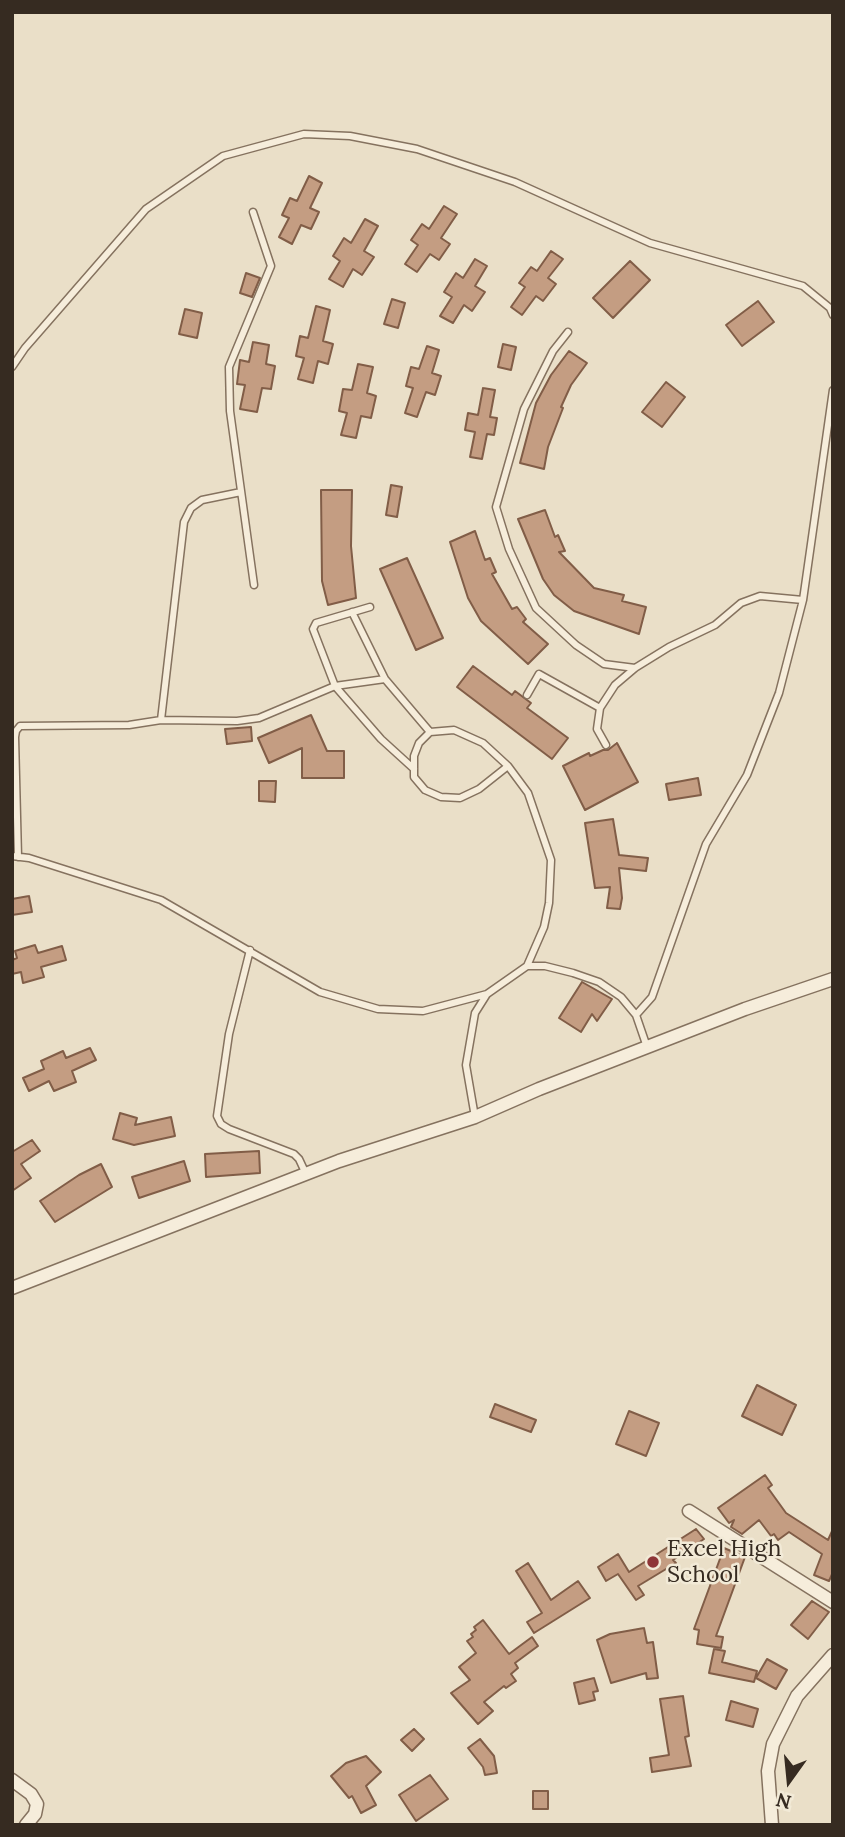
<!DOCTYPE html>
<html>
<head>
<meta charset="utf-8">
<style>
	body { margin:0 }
	#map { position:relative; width:845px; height:1837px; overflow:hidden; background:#eadfc8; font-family:Lora,serif }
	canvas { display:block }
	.frame { position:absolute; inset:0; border:14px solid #362b21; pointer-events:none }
	.north { position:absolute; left:754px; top:1746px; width:70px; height:70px; -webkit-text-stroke:5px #f2ead7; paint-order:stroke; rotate:195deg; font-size:19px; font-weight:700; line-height:28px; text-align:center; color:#362b21 }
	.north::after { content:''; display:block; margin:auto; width:24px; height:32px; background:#362b21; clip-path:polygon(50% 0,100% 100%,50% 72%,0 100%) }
</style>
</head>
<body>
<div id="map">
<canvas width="845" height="1837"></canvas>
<div class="frame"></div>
<div class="north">N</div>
</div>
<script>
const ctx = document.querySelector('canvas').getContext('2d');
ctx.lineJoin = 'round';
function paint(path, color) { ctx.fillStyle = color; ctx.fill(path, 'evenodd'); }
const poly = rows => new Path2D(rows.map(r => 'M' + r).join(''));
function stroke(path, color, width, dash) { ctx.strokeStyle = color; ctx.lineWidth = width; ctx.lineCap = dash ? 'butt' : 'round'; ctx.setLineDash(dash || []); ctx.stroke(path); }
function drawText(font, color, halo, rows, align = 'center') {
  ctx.font = font + ' Lora,serif'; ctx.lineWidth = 5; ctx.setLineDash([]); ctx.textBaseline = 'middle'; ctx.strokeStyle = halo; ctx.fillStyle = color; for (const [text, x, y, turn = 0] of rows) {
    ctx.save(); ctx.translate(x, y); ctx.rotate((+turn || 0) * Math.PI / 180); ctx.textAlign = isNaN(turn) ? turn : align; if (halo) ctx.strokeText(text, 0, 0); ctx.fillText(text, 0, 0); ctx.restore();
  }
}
const building = poly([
	[309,176,322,183,310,208,319,212,311,229,301,225,292,244,279,237,289,218,282,215,290,198,297,201,309,176],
	[444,206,457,214,441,238,450,244,439,260,430,254,417,272,405,264,418,245,411,240,422,224,429,229,444,206],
	[365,219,378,226,364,251,374,257,362,275,353,269,343,287,329,279,340,261,333,256,344,238,351,243,365,219],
	[551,251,563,259,548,278,556,284,543,301,536,296,522,315,511,307,525,287,519,283,531,267,537,271,551,251],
	[475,259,487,266,475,286,485,292,472,311,464,305,453,323,440,316,452,297,444,292,456,273,463,278,475,259],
	[630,261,650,280,613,318,593,298,630,261],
	[246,273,260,278,252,297,240,293,246,273],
	[392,299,405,303,398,328,384,324,392,299],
	[758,301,774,322,742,346,726,325,758,301],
	[316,306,330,310,323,341,333,344,328,364,318,361,313,383,298,379,304,358,296,356,300,336,308,338,316,306],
	[185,309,202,313,197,338,179,334,185,309],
	[253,342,269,345,266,364,275,366,271,389,262,388,257,412,240,409,245,385,237,384,240,360,249,362,253,342],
	[503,344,516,347,511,370,498,367,503,344],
	[427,346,439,350,432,373,441,376,435,395,426,392,417,417,405,413,413,388,406,386,411,367,419,369,427,346],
	[569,351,587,363,571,385,561,407,563,408,548,447,544,469,520,463,536,403,551,375,569,351],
	[358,364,373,367,367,393,376,396,371,418,361,416,356,438,341,435,347,413,339,411,343,389,352,390,358,364],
	[666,382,685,397,662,427,642,412,666,382],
	[483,388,495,390,490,417,497,418,494,435,487,434,482,459,470,457,475,432,465,430,468,413,478,415,483,388],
	[391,485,402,487,397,517,386,515,391,485],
	[321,490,352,490,351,546,356,598,328,605,322,581,321,490],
	[545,510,555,537,558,535,565,551,559,552,594,588,624,595,622,601,646,607,639,634,574,611,554,595,543,579,518,519,545,510],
	[475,531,485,560,490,558,496,572,492,574,512,609,517,607,526,619,523,622,548,644,528,664,481,621,468,598,450,542,475,531],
	[407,558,443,638,416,650,380,569,407,558],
	[473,666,512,695,515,691,531,703,527,708,568,738,552,759,457,687,473,666],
	[311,715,327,751,344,751,344,778,302,778,302,748,269,763,258,738,311,715],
	[251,727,252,741,227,744,225,729,251,727],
	[617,743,638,782,585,810,563,766,589,753,590,756,603,750,608,750,617,743],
	[698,778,701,795,669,800,666,784,698,778],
	[259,781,276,781,275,802,259,801,259,781],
	[613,819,619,855,648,858,646,871,619,868,622,898,620,909,607,908,610,887,595,888,585,823,613,819],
	[29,896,32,912,12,915,12,899,29,896],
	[35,945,38,953,62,946,66,960,41,967,44,977,23,983,21,972,12,974,12,960,17,958,15,951,35,945],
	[582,982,612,999,597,1021,592,1014,581,1032,559,1018,582,982],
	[90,1048,96,1060,72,1071,76,1082,54,1091,49,1081,29,1091,23,1078,44,1069,41,1061,63,1051,66,1058,90,1048],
	[120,1113,137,1118,135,1125,171,1117,175,1136,134,1145,113,1139,120,1113],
	[32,1140,40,1151,21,1164,31,1178,12,1191,12,1152,32,1140],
	[259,1151,260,1173,206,1177,205,1154,259,1151],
	[184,1161,190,1181,139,1198,132,1177,184,1161],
	[101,1164,112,1187,55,1222,40,1201,79,1175,101,1164],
	[757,1385,796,1405,782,1435,742,1416,757,1385],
	[495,1404,536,1420,531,1432,490,1417,495,1404],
	[629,1411,659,1423,646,1456,616,1444,629,1411],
	[765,1475,772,1485,768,1488,786,1513,828,1540,833,1529,833,1572,829,1581,814,1575,822,1554,789,1532,778,1540,774,1534,771,1536,759,1520,742,1534,731,1527,734,1520,729,1523,718,1508,765,1475],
	[696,1529,704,1539,673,1560,676,1563,638,1586,644,1595,636,1600,618,1574,606,1581,598,1567,618,1554,629,1572,696,1529],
	[724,1548,745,1557,716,1636,723,1637,721,1648,697,1644,699,1630,694,1629,724,1548],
	[528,1563,551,1600,578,1581,590,1598,534,1633,527,1622,542,1613,516,1571,528,1563],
	[812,1601,829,1612,808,1639,791,1625,812,1601],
	[483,1620,509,1654,532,1637,538,1646,515,1663,518,1668,511,1674,516,1681,506,1688,504,1686,484,1702,493,1711,478,1724,451,1693,470,1680,459,1667,476,1653,467,1641,473,1637,471,1634,476,1630,474,1627,483,1620],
	[644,1628,647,1643,653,1642,658,1678,647,1679,646,1673,611,1683,597,1640,610,1634,644,1628],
	[714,1649,725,1651,722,1662,757,1671,754,1682,709,1673,714,1649],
	[767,1659,787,1670,776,1689,756,1678,767,1659],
	[594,1678,598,1691,593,1692,595,1700,579,1704,574,1683,594,1678],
	[683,1696,689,1736,685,1737,691,1766,652,1772,650,1758,669,1755,660,1699,683,1696],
	[731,1701,758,1709,753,1727,726,1720,731,1701],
	[414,1729,424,1739,412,1751,401,1740,414,1729],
	[480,1739,494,1756,497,1773,485,1775,483,1767,468,1748,480,1739],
	[366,1756,381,1772,366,1786,376,1805,361,1813,352,1796,349,1798,331,1776,346,1763,366,1756],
	[430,1775,448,1799,416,1821,399,1795,430,1775],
	[533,1791,548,1791,548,1809,533,1809,533,1791]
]);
paint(building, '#c49d82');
stroke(building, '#815d47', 2);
const lane = poly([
	[253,212,271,266,229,367,230,411,254,585],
	[568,332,553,351,524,409,496,507,509,549,536,608,576,645,604,664,635,668],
	[12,367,25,348,146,209,223,156,304,134,350,136,417,149,515,182,650,243,803,286,830,308,833,315],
	[803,600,833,390],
	[370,607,316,623,313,629,335,686,381,739,414,769],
	[352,612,385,679,430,732],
	[527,695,539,674,600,708],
	[161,720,184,522,191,508,202,500,241,492],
	[606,745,597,729,600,708,615,685,635,668,669,647,715,625,741,603,760,596,803,600,779,693,747,775,706,844,652,997,636,1015],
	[508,766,479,789,460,798,441,797,425,790,414,777,414,756,419,743,430,732,454,730,483,743,508,766,528,793,551,860,549,903,544,927,527,966],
	[12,856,29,858,161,900,320,992,378,1009,423,1011,487,994],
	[18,857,15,737,16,731,20,726,129,725,161,720,237,721,259,718,335,686,385,679],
	[250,950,229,1034,217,1116,221,1124,229,1129,294,1154,299,1159,306,1174],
	[475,1117,466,1065,475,1013,487,994,527,966,545,966,573,973,599,982,621,997,636,1015,647,1047]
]);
const street = poly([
	[12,1288,339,1161,475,1117,539,1089,745,1009,833,979],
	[689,1511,833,1602],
	[12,1780,31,1794,37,1804,35,1814,26,1825],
	[772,1825,768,1771,773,1744,797,1696,833,1655]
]);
stroke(lane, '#85725f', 9);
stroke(street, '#85725f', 15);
stroke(lane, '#f6eddb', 6);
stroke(street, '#f6eddb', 12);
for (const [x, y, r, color] of [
	[653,1562,7,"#8e3537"]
]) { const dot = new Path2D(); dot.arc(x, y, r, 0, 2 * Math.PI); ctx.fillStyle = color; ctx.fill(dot); stroke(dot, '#f2ead7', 2.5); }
drawText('23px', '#362b21', '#f2ead7', [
	["Excel High",667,1549],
	["School",667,1575]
], 'left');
</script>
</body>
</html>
